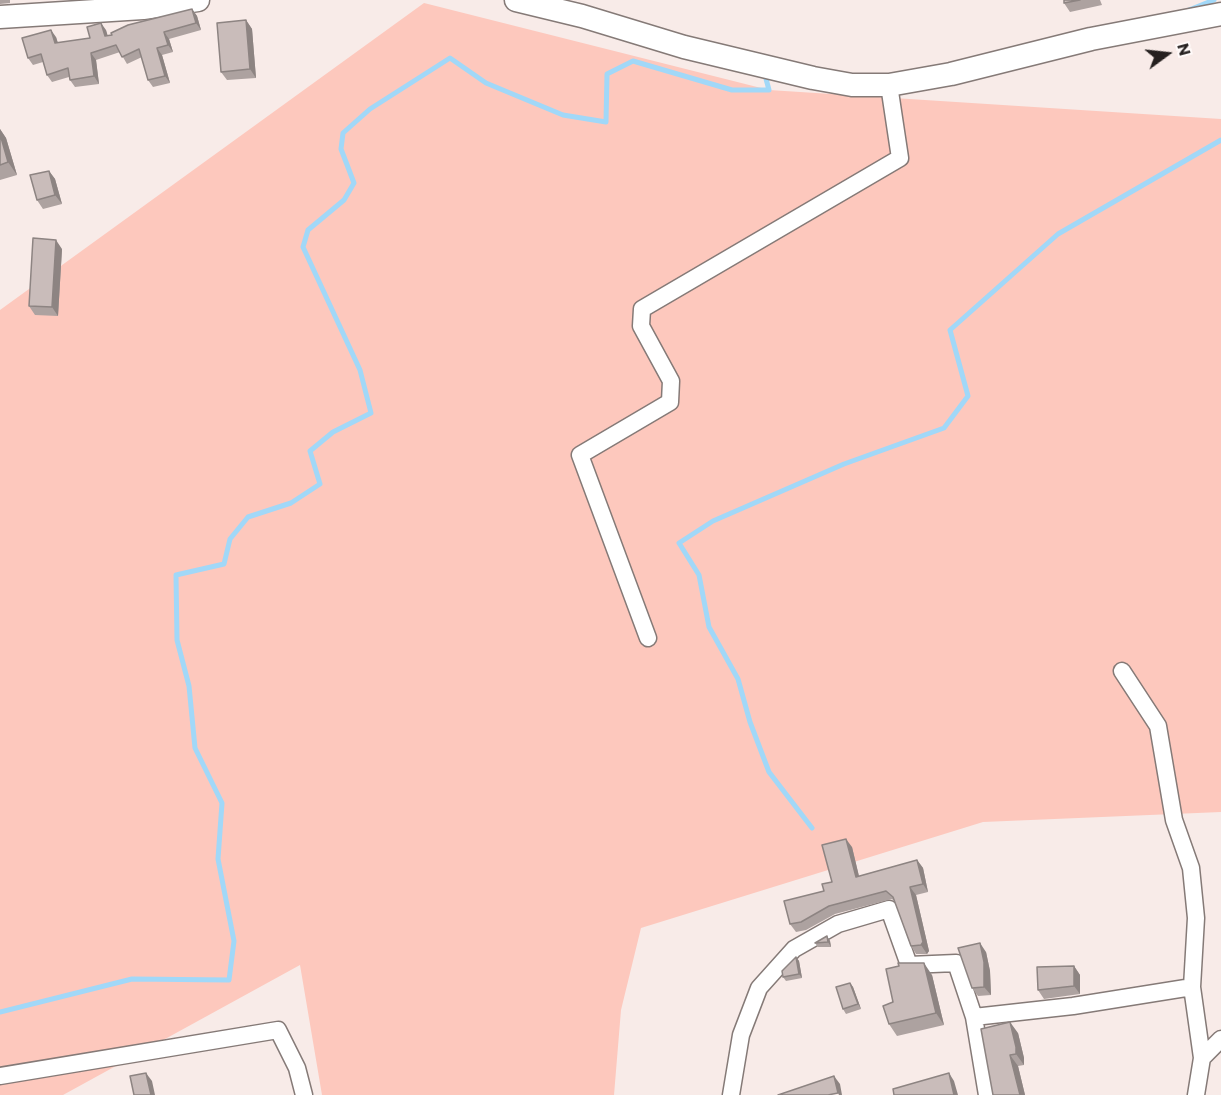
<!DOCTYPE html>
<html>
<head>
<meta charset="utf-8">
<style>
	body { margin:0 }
	#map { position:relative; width:1221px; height:1095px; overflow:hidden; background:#f8ebe8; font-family:Commissioner,sans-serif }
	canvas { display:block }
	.north { position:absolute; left:1137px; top:24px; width:60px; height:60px; -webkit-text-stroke:4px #fffaf9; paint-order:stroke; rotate:75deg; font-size:16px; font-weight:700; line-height:24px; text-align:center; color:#25201f }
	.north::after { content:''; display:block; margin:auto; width:21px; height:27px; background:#25201f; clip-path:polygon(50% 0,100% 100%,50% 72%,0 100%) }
</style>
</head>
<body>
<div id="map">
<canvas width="1221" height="1095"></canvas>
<div class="north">N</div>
</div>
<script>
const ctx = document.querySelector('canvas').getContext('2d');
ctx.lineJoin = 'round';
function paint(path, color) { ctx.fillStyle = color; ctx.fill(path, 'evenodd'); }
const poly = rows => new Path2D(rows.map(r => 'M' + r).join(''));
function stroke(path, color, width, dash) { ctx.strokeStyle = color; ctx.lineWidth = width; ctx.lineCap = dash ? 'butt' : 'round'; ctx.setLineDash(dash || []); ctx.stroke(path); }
paint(poly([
	[424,3,769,90,1221,119,1221,812,983,822,641,928,621,1010,614,1095,322,1095,300,965,63,1095,0,1095,0,310]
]), '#fdc8bd');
stroke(poly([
	[1189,10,1214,0],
	[812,828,769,772,750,722,738,679,709,627,699,575,679,543,713,521,844,464,944,428,968,396,950,330,1058,234,1221,140],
	[0,1012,132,979,229,980,234,941,218,859,222,803,195,748,189,686,177,640,176,575,224,564,230,539,248,517,291,503,320,484,310,451,333,432,371,413,360,370,303,247,308,230,344,200,354,183,341,149,343,133,370,109,450,58,486,83,563,115,606,122,607,74,633,61,732,90,769,90,765,75]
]), '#a1d8f8', 5);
const minor = poly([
	[648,638,580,455,670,402,671,381,641,326,642,309,900,158,889,85],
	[1122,671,1158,726,1174,820,1191,868,1196,918,1192,987,1202,1058],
	[974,1017,987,1095],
	[0,1076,278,1030,297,1068,304,1095],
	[731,1095,741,1035,759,988,794,949,838,924,889,909,909,965,956,963,974,1017,1073,1006,1192,987],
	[1196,1095,1202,1058,1221,1039]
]);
const secondary = poly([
	[516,0,582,16,684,47,813,78,852,85,889,85,951,74,1091,39,1221,14],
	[0,17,143,8,198,0]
]);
stroke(minor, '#857a77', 19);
stroke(secondary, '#857a77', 25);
stroke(minor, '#fff', 16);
stroke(secondary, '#fff', 22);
paint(poly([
	[0,0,10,0,10,3,0,4],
	[1064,0,1100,0,1102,5,1070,12,1064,3],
	[192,9,197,16,201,30,169,39,173,52,162,55,170,83,153,87,148,80,142,57,127,64,120,52,96,60,99,84,75,87,70,80,69,77,52,82,47,75,43,62,33,65,28,58,56,37,58,43,90,38,106,30,107,36,112,35],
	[246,20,252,29,256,78,227,80,221,72],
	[0,129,6,138,17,175,0,180],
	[49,171,55,179,62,204,43,209,37,200],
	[62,249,58,316,35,315,29,306],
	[852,847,859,876,917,860,923,868,928,892,916,895,929,951,927,954,916,954,911,946,895,902,892,899,835,914,806,930,796,932,790,924,824,891,832,882],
	[827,936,830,941,831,947,818,947,815,943],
	[986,952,990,971,991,995,978,996,972,988],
	[796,957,799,961,802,978,786,981,783,977],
	[1074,966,1080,975,1080,994,1044,999,1038,990],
	[932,975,944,1025,897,1036,889,1024,893,1002],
	[850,983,853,987,861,1009,846,1014,843,1009],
	[1018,1033,1024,1058,1024,1065,1018,1066,1025,1095,993,1095]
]), '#ada2a0');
paint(poly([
	[192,9,197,16,201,30,196,23],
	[246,20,252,29,256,78,250,69],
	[101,23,106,30,110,43,105,36],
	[51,30,56,37,60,50,55,43],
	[164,32,169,39,173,52,168,45],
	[157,48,162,55,170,83,165,76],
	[91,53,96,60,99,84,94,76],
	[0,129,6,138,17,175,8,162,0,134],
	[49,171,55,179,62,204,55,195],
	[56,240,62,249,58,316,52,307],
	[846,839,852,847,861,885,856,877],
	[917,860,923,868,928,892,923,884],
	[910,887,916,895,929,951,927,954,921,945],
	[827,936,830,941,831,947,828,942],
	[980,943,986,952,990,971,991,995,984,987],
	[796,957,799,961,802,978,799,974],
	[924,963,932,975,944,1025,936,1013],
	[1074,966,1080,975,1080,994,1074,986],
	[850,983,853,987,861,1009,858,1004],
	[1010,1022,1018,1033,1024,1058,1024,1065,1016,1054],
	[1010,1055,1018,1066,1025,1095,1020,1095],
	[146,1073,152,1081,155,1095,151,1095],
	[949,1073,954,1081,958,1095,954,1095],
	[834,1076,840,1084,842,1095,839,1095,838,1093]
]), '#8d8482');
const building = poly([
	[1064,0,1080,0,1064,3,1064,0],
	[192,9,196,23,164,32,168,45,157,48,165,76,148,80,139,49,122,57,116,45,91,53,94,76,70,80,68,68,47,75,41,54,28,58,22,38,51,30,55,43,90,38,87,27,101,23,105,36,112,35,111,33,128,25,192,9],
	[246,20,250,69,221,72,217,23,246,20],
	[0,134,8,162,0,165,0,134],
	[49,171,55,195,37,200,30,175,49,171],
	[33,238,56,240,52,307,29,306,33,238],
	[846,839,856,877,917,860,923,884,910,887,923,942,921,945,911,946,893,897,886,891,829,906,801,922,790,924,784,901,824,891,822,884,832,882,822,845,846,839],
	[827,936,828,942,815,943,827,936],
	[980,943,984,962,984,987,972,988,958,948,980,943],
	[796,957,799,974,783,977,782,971,796,957],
	[898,963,924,963,936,1013,889,1024,883,1006,893,1002,886,969,899,966,898,963],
	[1074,966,1074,986,1038,990,1037,967,1074,966],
	[850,983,858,1004,843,1009,836,987,850,983],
	[1010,1022,1016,1047,1016,1054,1010,1055,1020,1095,993,1095,981,1029,1010,1022],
	[146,1073,151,1095,134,1095,130,1076,146,1073],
	[949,1073,954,1095,894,1095,893,1089,949,1073],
	[834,1076,838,1093,828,1095,778,1095,834,1076]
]);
paint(building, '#c9bcba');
stroke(building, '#8d8482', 1.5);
</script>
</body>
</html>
